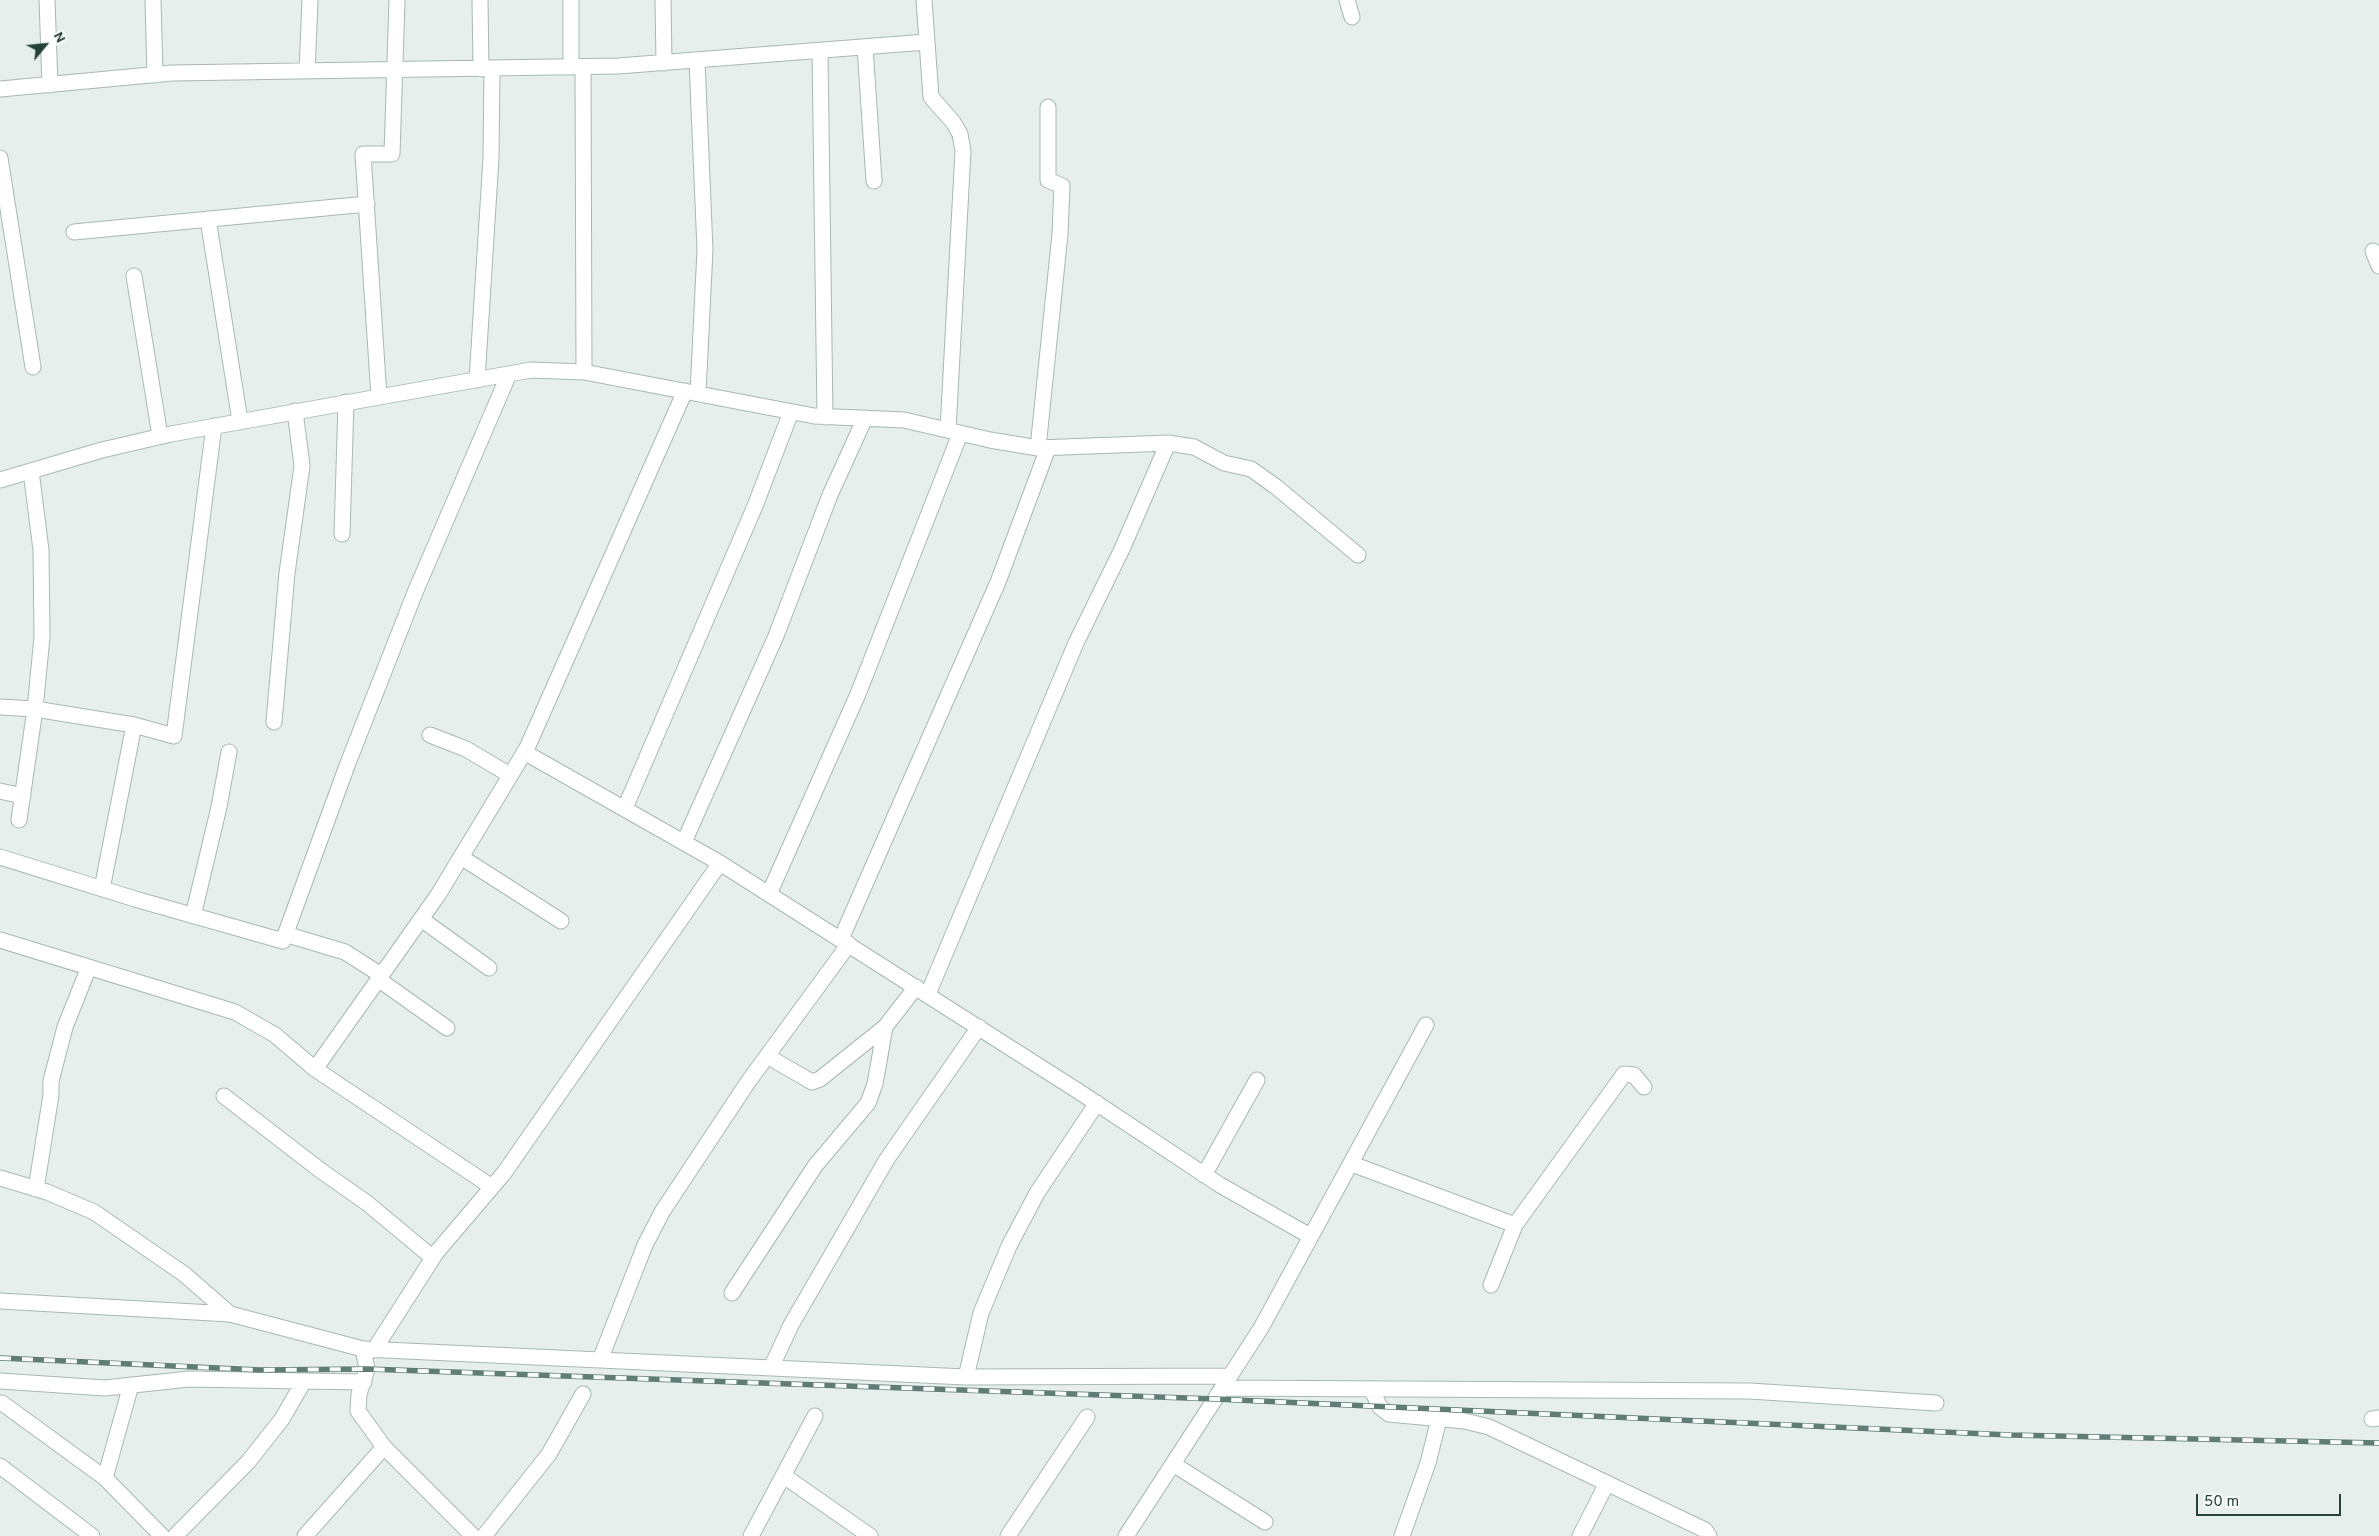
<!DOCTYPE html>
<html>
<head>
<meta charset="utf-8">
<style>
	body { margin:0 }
	#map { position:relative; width:2379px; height:1536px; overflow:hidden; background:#e6efeb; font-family:Overpass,sans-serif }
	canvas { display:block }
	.north { position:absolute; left:20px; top:20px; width:50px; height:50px; -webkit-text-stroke:4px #f7fbf9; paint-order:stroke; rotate:62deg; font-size:14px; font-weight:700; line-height:20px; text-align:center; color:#24423a }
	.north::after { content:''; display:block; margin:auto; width:18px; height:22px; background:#24423a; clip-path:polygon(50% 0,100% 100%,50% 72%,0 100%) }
	.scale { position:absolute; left:2196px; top:1494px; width:145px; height:22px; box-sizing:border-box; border:2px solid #24423a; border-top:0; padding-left:6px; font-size:15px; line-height:18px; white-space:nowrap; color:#24423a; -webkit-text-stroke:4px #f7fbf9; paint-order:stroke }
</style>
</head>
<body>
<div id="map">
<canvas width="2379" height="1536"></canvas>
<div class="north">N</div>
<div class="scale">50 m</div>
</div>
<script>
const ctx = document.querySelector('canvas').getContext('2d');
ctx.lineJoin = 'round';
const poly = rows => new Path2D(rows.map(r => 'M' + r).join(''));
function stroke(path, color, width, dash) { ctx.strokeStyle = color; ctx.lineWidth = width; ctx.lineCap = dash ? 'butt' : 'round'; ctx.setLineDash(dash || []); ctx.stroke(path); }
const minor = poly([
	[47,0,50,85],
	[153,0,155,75],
	[480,0,481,69],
	[571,0,571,67],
	[663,0,664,63],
	[924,0,931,97,953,122,960,134,963,151,948,430],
	[1347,0,1352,17],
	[865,47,874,181],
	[820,51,825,417],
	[697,60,705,250,698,393],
	[583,67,584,372],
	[307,71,310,0],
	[0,89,172,73,618,66,926,42],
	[0,158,33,367],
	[208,219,240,421],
	[74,232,367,204],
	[2373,251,2379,266],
	[134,276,160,436],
	[477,380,491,158,492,69],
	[379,397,363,154,392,154,397,0],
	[1038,448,1060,234,1062,186,1048,180,1048,107],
	[0,480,102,450,171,434,531,370,584,372,814,416,904,420,990,440,1038,448,1168,443,1194,447,1224,463,1251,469,1275,486,1358,555],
	[342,534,346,402],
	[0,707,35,709,134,725,174,736,214,426],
	[274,722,287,573,302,466,295,411],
	[430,735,466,749,510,775],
	[524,752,720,863,1078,1091,1220,1185,1310,1236],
	[0,791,23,796],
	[625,808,755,506,791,412],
	[19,820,35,709,42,637,41,550,31,471],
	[684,842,776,636,830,495,865,418],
	[0,857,135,899,283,941,348,763,416,590,509,374],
	[461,857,561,921],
	[102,889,134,725],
	[769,894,858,694,960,434],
	[193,916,219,807,229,752],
	[421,919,489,968],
	[285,934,345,952,381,975],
	[841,939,998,582,1048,448],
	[0,940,235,1012,275,1035,315,1069,492,1187],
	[378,979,447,1028],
	[928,994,1076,643,1122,549,1168,443],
	[767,1056,812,1082,820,1079,885,1027,916,987],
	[315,1069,438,895,527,748,685,391],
	[224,1096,320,1170,367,1203,433,1258],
	[1352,1164,1515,1225],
	[1204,1175,1257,1080],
	[0,1178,47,1192,94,1212,184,1274,230,1314],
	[36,1189,51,1095,51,1081,65,1027,89,967],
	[1491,1285,1515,1225,1624,1074,1634,1075,1644,1087],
	[732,1293,815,1166,868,1103,875,1084,885,1027],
	[363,1349,966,1377,1230,1376,1126,1536],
	[374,1350,436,1253,504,1173,720,863],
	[600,1360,645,1245,662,1212,748,1082,849,944],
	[771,1368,791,1325,887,1159,979,1027],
	[1230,1376,1261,1328,1426,1025],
	[966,1377,981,1313,1009,1246,1037,1193,1097,1103],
	[0,1381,105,1388,189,1379,364,1382],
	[1222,1388,1750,1391,1936,1403],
	[1371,1389,1380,1407,1389,1414,1465,1421,1489,1427,1705,1530,1709,1536],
	[2,1403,105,1478,162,1536],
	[2372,1419,2379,1418],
	[1173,1464,1265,1522],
	[0,1466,92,1536],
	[784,1476,870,1536],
	[105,1478,131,1385],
	[175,1536,248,1462,282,1419,304,1381],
	[305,1536,384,1447],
	[484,1536,549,1454,583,1394],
	[751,1536,815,1416],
	[1008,1536,1087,1417],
	[1402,1536,1428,1463,1439,1419],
	[1580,1536,1607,1483]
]);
const tertiary = poly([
	[0,1301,230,1314,363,1349,367,1369,359,1394,358,1411,384,1447,473,1536]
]);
stroke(minor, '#a8b8b2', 17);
stroke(tertiary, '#a8b8b2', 17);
stroke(minor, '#fff', 15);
stroke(tertiary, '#fff', 15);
const rail = poly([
	[0,1358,260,1370,367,1369,1215,1399,2010,1435,2379,1443]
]);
stroke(rail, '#5f7d75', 5.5);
stroke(rail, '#f7fbf9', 4, [11]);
</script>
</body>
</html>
